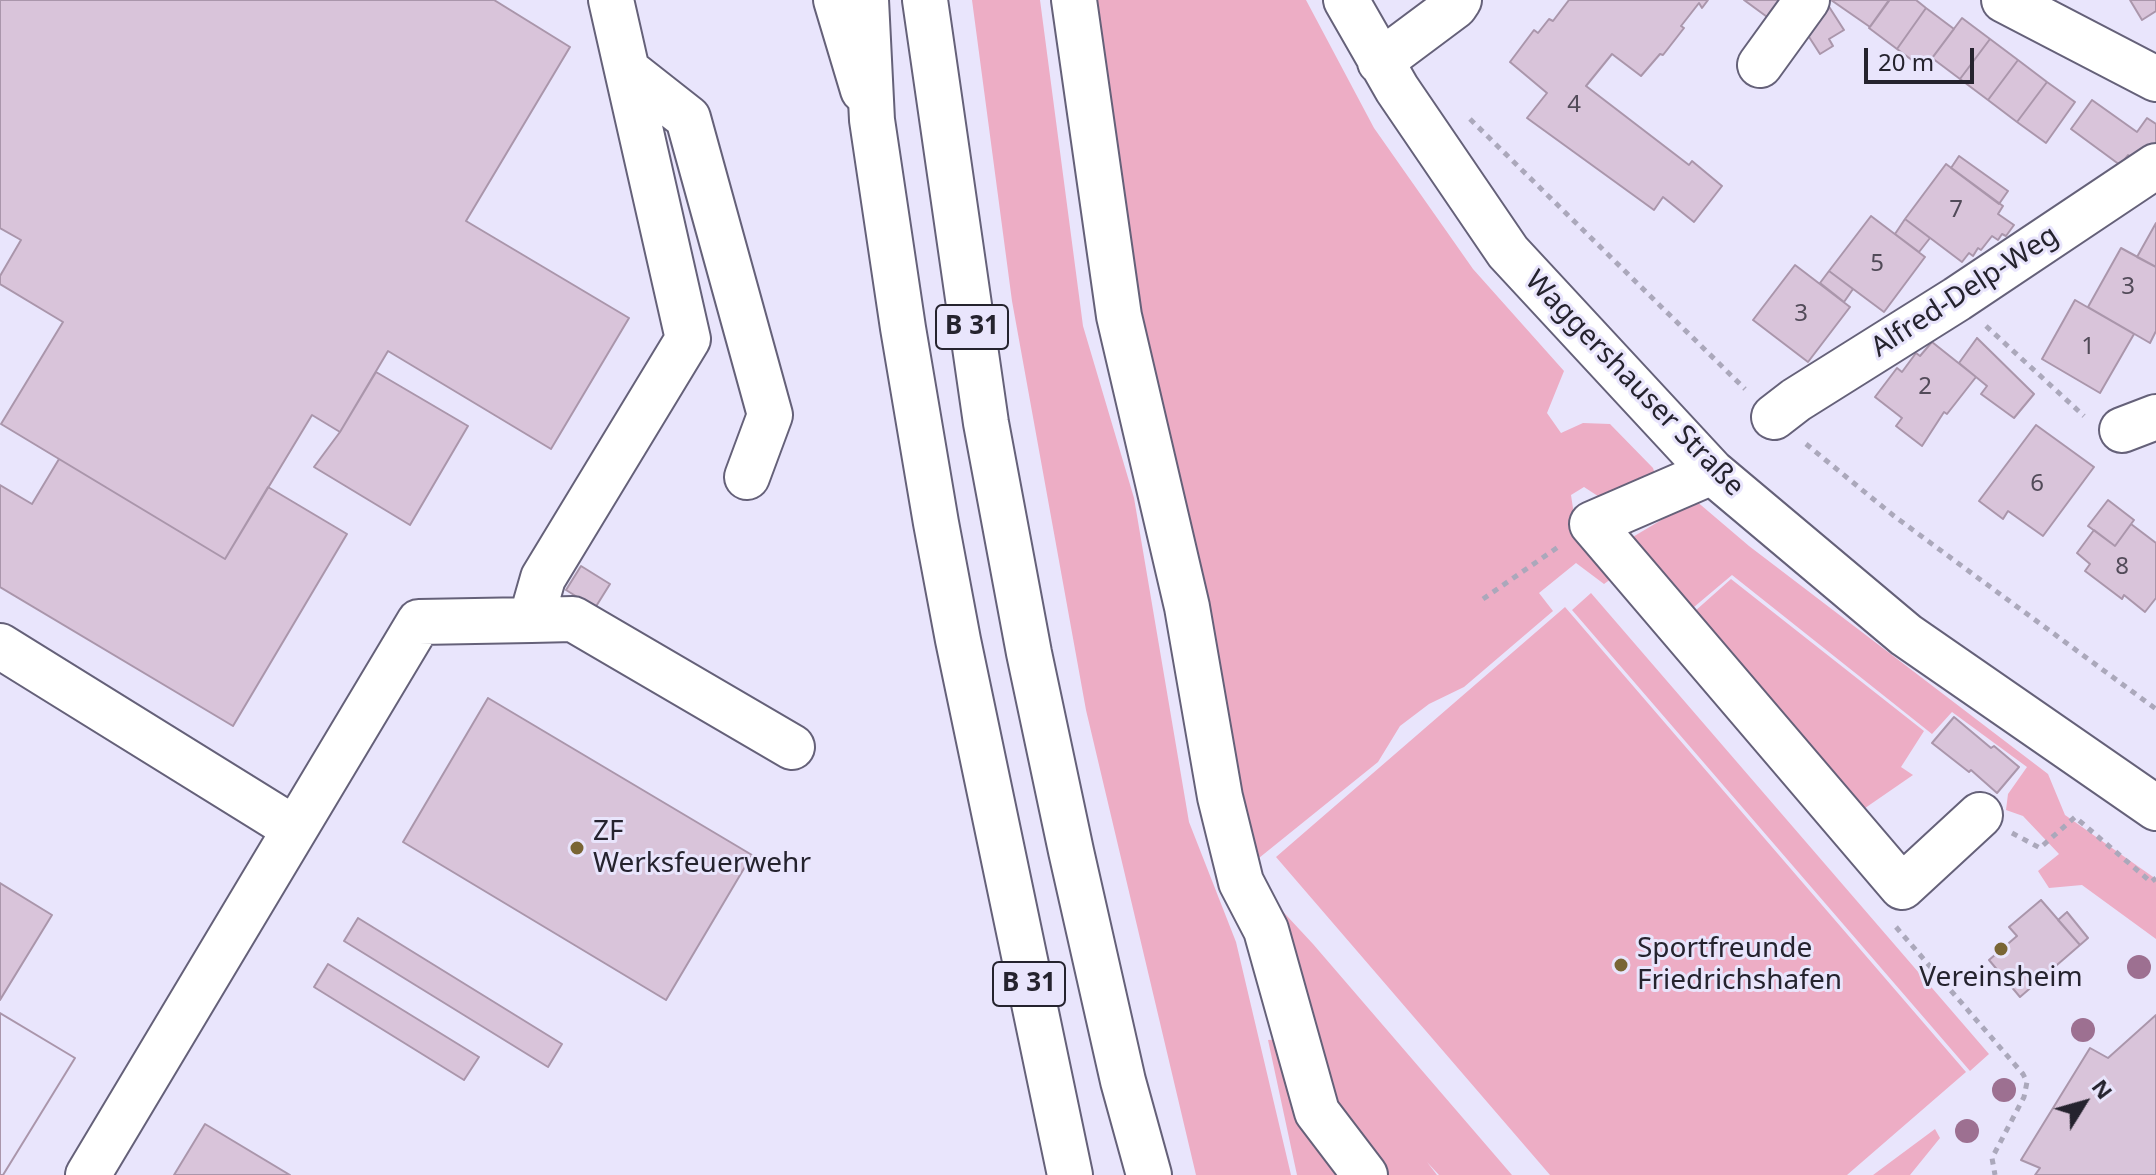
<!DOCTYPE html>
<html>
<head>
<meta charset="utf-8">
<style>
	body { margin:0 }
	#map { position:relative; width:2156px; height:1175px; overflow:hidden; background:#e9e5fc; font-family:"Noto Sans",sans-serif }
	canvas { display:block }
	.north { position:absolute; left:2044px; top:1063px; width:80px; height:80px; -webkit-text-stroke:6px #e9e5fc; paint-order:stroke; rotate:53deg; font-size:22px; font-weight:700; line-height:32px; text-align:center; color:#25232e }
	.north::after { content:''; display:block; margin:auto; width:28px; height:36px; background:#25232e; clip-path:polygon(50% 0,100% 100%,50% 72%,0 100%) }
	.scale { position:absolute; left:1864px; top:48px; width:110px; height:36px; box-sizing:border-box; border:4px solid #25232e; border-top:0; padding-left:10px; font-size:24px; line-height:28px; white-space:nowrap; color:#25232e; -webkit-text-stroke:6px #e9e5fc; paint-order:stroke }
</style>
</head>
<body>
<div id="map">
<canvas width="2156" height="1175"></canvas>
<div class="north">N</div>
<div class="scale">20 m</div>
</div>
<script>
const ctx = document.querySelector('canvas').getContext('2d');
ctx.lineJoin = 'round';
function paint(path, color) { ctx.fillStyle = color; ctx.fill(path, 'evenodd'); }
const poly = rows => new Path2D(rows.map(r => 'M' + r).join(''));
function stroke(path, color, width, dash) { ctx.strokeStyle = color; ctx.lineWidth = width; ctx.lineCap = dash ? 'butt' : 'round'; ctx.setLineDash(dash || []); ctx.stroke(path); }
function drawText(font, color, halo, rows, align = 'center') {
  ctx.font = font + ' "Noto Sans",sans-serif'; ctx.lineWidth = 6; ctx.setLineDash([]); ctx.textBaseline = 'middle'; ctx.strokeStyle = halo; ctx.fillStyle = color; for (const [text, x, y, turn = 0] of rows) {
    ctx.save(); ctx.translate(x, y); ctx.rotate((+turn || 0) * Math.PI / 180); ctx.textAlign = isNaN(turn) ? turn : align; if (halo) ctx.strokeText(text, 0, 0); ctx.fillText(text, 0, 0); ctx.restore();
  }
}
paint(poly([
	[972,0,1040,0,1083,326,1134,498,1189,822,1236,942,1291,1175,1196,1175,1086,710,1012,301],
	[1084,0,1306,0,1374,128,1473,269,1564,371,1547,413,1561,433,1583,423,1610,424,1653,468,1656,477,1607,502,1584,487,1571,495,1576,528,1618,574,1604,584,1576,563,1539,593,1553,611,1464,687,1429,704,1400,726,1378,762,1254,862,1213,683,1168,429,1130,323],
	[1695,500,1749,546,2048,774,2065,815,2156,879,2156,939,2082,885,2049,888,2038,871,2059,854,2023,816,2006,810,2008,794,2027,767,1952,712,1932,734,1732,575,1681,618,1626,541],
	[1731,579,1924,731,1901,767,1913,775,1855,815,1685,620],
	[1591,593,1989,1054,1970,1071,1572,610],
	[1565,607,1966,1072,1847,1175,1550,1175,1276,857],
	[1261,888,1313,944,1512,1175,1439,1175,1427,1162,1437,1175,1386,1175,1327,1095],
	[1282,1039,1347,1175,1297,1175,1268,1040],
	[1935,1129,1940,1138,1910,1175,1873,1175]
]), '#edadc5');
const building = poly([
	[0,0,494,0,570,47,466,221,629,318,551,449,388,351,340,432,312,415,225,559,1,424,63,322,0,284,0,276,21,240,0,228,0,0],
	[1569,0,1708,0,1702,8,1699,3,1681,26,1684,28,1663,55,1660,54,1641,76,1612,54,1586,86,1689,165,1692,161,1722,186,1694,222,1663,197,1654,210,1527,118,1547,93,1510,62,1534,30,1538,33,1549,19,1553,21,1569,0],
	[1744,0,1792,0,1774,22,1744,0],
	[1831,0,1888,0,1889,1,1870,27,1831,0],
	[1916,0,1926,8,1897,49,1869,28,1889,0,1916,0],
	[2130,0,2156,0,2156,11,2142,20,2130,0],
	[1826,2,1844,30,1829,39,1833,46,1820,54,1802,26,1826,2],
	[1926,8,1954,29,1924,69,1897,49,1926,8],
	[1962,18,1990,39,1960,79,1932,58,1962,18],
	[1990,39,2018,60,1988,100,1960,79,1990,39],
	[2018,60,2047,82,2017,122,1988,100,2018,60],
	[2047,82,2075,102,2046,143,2017,122,2047,82],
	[2092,100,2137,132,2147,118,2156,124,2156,151,2145,167,2128,155,2120,165,2071,129,2092,100],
	[1959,156,2008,191,1999,204,1951,168,1959,156],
	[1946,164,2003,206,1998,214,2014,225,2006,236,2002,234,1998,240,1992,236,1981,250,1978,248,1973,256,1969,253,1962,262,1905,219,1946,164],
	[1871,216,1925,257,1884,312,1829,271,1871,216],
	[1905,219,1930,238,1919,252,1895,234,1905,219],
	[2156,223,2156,267,2137,257,2156,223],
	[2121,248,2156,267,2156,331,2150,343,2088,307,2121,248],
	[1795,265,1850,307,1808,362,1753,320,1795,265],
	[1829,271,1853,289,1844,302,1820,283,1829,271],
	[2075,300,2134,334,2100,393,2042,359,2075,300],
	[1977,338,2034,394,2014,418,1981,394,1987,386,1959,363,1977,338],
	[1932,342,1976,377,1947,414,1944,412,1922,446,1896,426,1902,418,1875,397,1897,368,1902,372,1916,353,1920,356,1932,342],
	[376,372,468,426,410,525,314,467,340,432,376,372],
	[2036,425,2094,467,2043,536,2008,511,2003,519,1979,501,2036,425],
	[59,459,225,559,268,487,347,534,233,726,0,587,0,485,32,504,59,459],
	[2108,500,2134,520,2115,546,2088,526,2108,500],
	[2131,524,2156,543,2156,598,2145,612,2124,595,2122,599,2085,571,2090,564,2077,553,2094,530,2115,546,2131,524],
	[581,566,610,584,595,608,566,590,581,566],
	[488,698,752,855,666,1000,403,842,488,698],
	[1954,717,1991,748,1994,746,2019,767,1997,793,1971,770,1969,772,1932,743,1954,717],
	[0,883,52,915,0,1000,0,883],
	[2041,900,2080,945,2020,997,1989,960,2017,936,2009,927,2041,900],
	[2067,912,2088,938,2080,945,2058,920,2067,912],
	[358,918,562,1044,548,1067,344,941,358,918],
	[328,964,479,1057,464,1080,314,987,328,964],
	[0,1013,75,1058,3,1175,0,1175,0,1013],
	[0,1013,75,1058,3,1175,0,1175,0,1013],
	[2156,1015,2156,1175,2035,1175,2040,1168,2021,1160,2090,1048,2108,1058,2156,1015],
	[205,1124,290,1175,174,1175,205,1124]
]);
paint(building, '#d9c4da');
stroke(building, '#aa96ab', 2);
const minor = poly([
	[836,0,863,90],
	[1074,0,1119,316,1187,607,1220,797,1241,882,1266,930,1317,1112,1365,1175],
	[1346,0,1397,89,1508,252,1712,472,1906,635,2156,808],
	[2004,0,2156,79],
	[1380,62,1455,6,1459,0],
	[1760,65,1807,0],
	[627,70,688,118,770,415,747,477],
	[1774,417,1796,400,1957,299,2156,166],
	[2122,430,2156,417],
	[1712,472,1592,524,1902,887,1980,815],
	[531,620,573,619,792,747],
	[0,646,295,829],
	[88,1175,419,622,531,620,543,578,688,339,611,0]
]);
const highway = poly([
	[866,0,872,120,903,328,936,523,958,640,1070,1175],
	[925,0,986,423,1029,653,1071,851,1123,1081,1149,1175]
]);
stroke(minor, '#656179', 48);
stroke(highway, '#656179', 48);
stroke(poly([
	[1470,119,1745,389],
	[1986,326,2084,416],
	[1806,444,1894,516,2156,709],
	[1483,599,1561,545],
	[2012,833,2040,848,2075,817,2151,882,2156,878],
	[1896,927,2023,1074,2027,1082,2024,1097,1992,1158,1995,1175]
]), '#aba8bb', 5, [6, 6]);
stroke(minor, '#fff', 44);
stroke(highway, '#fff', 44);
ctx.fillStyle = '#9d7091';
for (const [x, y] of [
	[2139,967],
	[2083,1030],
	[2004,1090],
	[1967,1131]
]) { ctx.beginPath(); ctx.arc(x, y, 12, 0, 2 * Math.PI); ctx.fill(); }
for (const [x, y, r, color] of [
	[577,848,8,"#796534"],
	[2001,949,8,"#796534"],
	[1621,965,8,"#796534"]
]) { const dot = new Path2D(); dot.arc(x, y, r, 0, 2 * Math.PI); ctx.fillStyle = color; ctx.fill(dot); stroke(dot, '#e9e5fc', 3); }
drawText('24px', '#524b59', null, [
	["4",1574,105],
	["7",1956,210],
	["5",1877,264],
	["3",2128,287],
	["3",1801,314],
	["1",2088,347],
	["2",1925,387],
	["6",2037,484],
	["8",2122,567]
]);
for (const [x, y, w] of [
	[972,327,72],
	[1029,984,72]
]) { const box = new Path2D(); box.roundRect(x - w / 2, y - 22, w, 44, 6); ctx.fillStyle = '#e9e5fc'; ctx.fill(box); stroke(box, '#25232e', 2); }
drawText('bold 26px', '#25232e', null, [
	["B 31",972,327],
	["B 31",1029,984]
]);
drawText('28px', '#25232e', '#e9e5fc', [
	["Alfred-Delp-Weg",1965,292,-33],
	["Waggershauser Straße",1634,384,46]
]);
drawText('28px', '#25232e', '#e9e5fc', [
	["ZF",593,832],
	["Werksfeuerwehr",593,864],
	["Sportfreunde",1637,949],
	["Friedrichshafen",1637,981],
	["Vereinsheim",2001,978,"center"]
], 'left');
</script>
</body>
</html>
